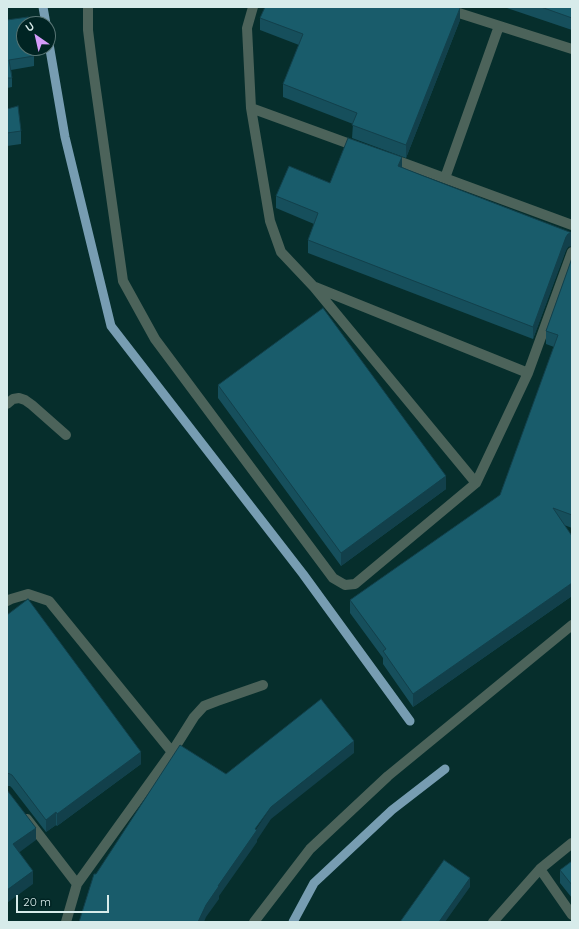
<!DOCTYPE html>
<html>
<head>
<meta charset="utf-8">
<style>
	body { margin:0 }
	#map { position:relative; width:579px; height:929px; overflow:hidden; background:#062e2c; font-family:Quicksand,sans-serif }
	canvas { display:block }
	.frame { position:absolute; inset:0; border:8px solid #d7ebea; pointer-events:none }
	.north { position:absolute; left:16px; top:16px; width:40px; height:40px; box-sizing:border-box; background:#002423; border:1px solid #567473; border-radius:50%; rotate:326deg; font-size:11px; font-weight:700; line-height:16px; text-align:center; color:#d7ebea }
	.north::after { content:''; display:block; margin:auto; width:14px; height:18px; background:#d59cfb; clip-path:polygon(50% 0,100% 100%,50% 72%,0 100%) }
	.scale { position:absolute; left:16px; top:895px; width:93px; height:18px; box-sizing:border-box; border:2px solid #d7ebea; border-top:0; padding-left:5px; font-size:12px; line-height:14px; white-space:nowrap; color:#d7ebea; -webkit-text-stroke:3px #002423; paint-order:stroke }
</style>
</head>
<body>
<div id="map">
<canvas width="579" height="929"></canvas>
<div class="frame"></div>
<div class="north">U</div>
<div class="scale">20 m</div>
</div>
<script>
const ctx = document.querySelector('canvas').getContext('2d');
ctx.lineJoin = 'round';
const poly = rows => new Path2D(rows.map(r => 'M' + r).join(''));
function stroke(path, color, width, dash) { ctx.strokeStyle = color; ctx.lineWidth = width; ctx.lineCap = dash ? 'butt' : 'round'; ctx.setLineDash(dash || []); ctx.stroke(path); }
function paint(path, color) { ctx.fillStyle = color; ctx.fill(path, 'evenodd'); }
stroke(poly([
	[43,7,46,24],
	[48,38,65,137,111,326,303,574,410,721],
	[293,922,314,883,392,810,445,769]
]), '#779db2', 9);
stroke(poly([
	[88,7,88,30,92,62,123,281,155,339,333,578,345,585,355,584,476,483,528,373,572,252],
	[253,7,247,28,251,108,270,221,281,252,314,287,476,483],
	[440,7,572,49],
	[251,108,358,147],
	[390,158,572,225],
	[445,178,499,26],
	[315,287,528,373],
	[7,404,13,399,19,398,25,400,32,405,66,435],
	[7,601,11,599,28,594,49,601,172,752],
	[27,819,77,884],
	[540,869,572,915],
	[66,922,77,884,172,752,194,717,204,706,217,701,263,685],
	[254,922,310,849,388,776,572,625],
	[493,922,540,869,572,843]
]), '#4c635a', 10);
paint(poly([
	[504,7,572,7,572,30],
	[260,18,460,20,406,158,352,138,353,124,283,97,283,84,299,45,260,30],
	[7,20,34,56,34,66,11,70,12,78,12,87,7,88],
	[7,109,21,131,21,144,7,146],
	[402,167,568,247,566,250,533,339,308,253,308,240,314,224,276,208,276,196],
	[572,258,572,528,564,525,572,536,572,596,413,707,383,664,383,658,350,613,350,600,500,495,554,347,546,344,546,331],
	[218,385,446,489,341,566,218,398],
	[7,615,141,764,57,826,56,825,46,832,12,788,10,786,7,786],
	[572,861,572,898,560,883,560,870]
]), '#164f5c');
paint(poly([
	[460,8,460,20,406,158,406,145],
	[402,157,402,170,398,166],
	[572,233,572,246,568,247,566,250,533,339,533,327,566,237,568,234],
	[446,476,446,489,341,566,341,553],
	[572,583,572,596,413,707,413,694],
	[354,741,354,753,271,819,257,840,257,842,219,896,219,899,206,917,204,922,198,922,206,905,218,886,271,807],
	[141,752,141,764,57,826,57,814],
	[56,812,56,825,46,832,46,820],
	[36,828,36,840,13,857,13,844],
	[33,871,33,884,7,903,7,890],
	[470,878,470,887,445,922,439,922]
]), '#12404b');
const building = poly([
	[265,7,459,7,460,8,406,145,352,125,357,113,283,84,303,34,260,18,265,7],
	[541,7,572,7,572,18,541,7],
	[28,17,29,24,24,24,24,48,33,48,34,56,9,60,12,78,7,78,7,20,28,17],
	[18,106,21,131,7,133,7,109,18,106],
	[348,138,402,157,398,166,421,175,572,233,568,234,566,237,533,327,308,240,318,213,276,196,289,166,330,183,348,138],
	[572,258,572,515,553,508,572,536,572,583,413,694,383,651,386,649,350,600,500,495,558,335,546,331,572,258],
	[323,308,446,476,341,553,218,385,323,308],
	[28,599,141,752,57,814,56,812,46,820,12,775,10,774,7,773,7,615,28,599],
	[321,699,354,741,271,807,255,829,257,830,218,886,219,886,206,905,198,922,79,922,94,874,96,874,180,745,226,774,321,699],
	[7,790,36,828,13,844,33,871,7,890,7,790],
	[444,860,470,878,439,922,400,922,444,860],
	[572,861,572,885,560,870,572,861]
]);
paint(building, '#195c6b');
stroke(building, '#12404b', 1);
</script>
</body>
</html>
